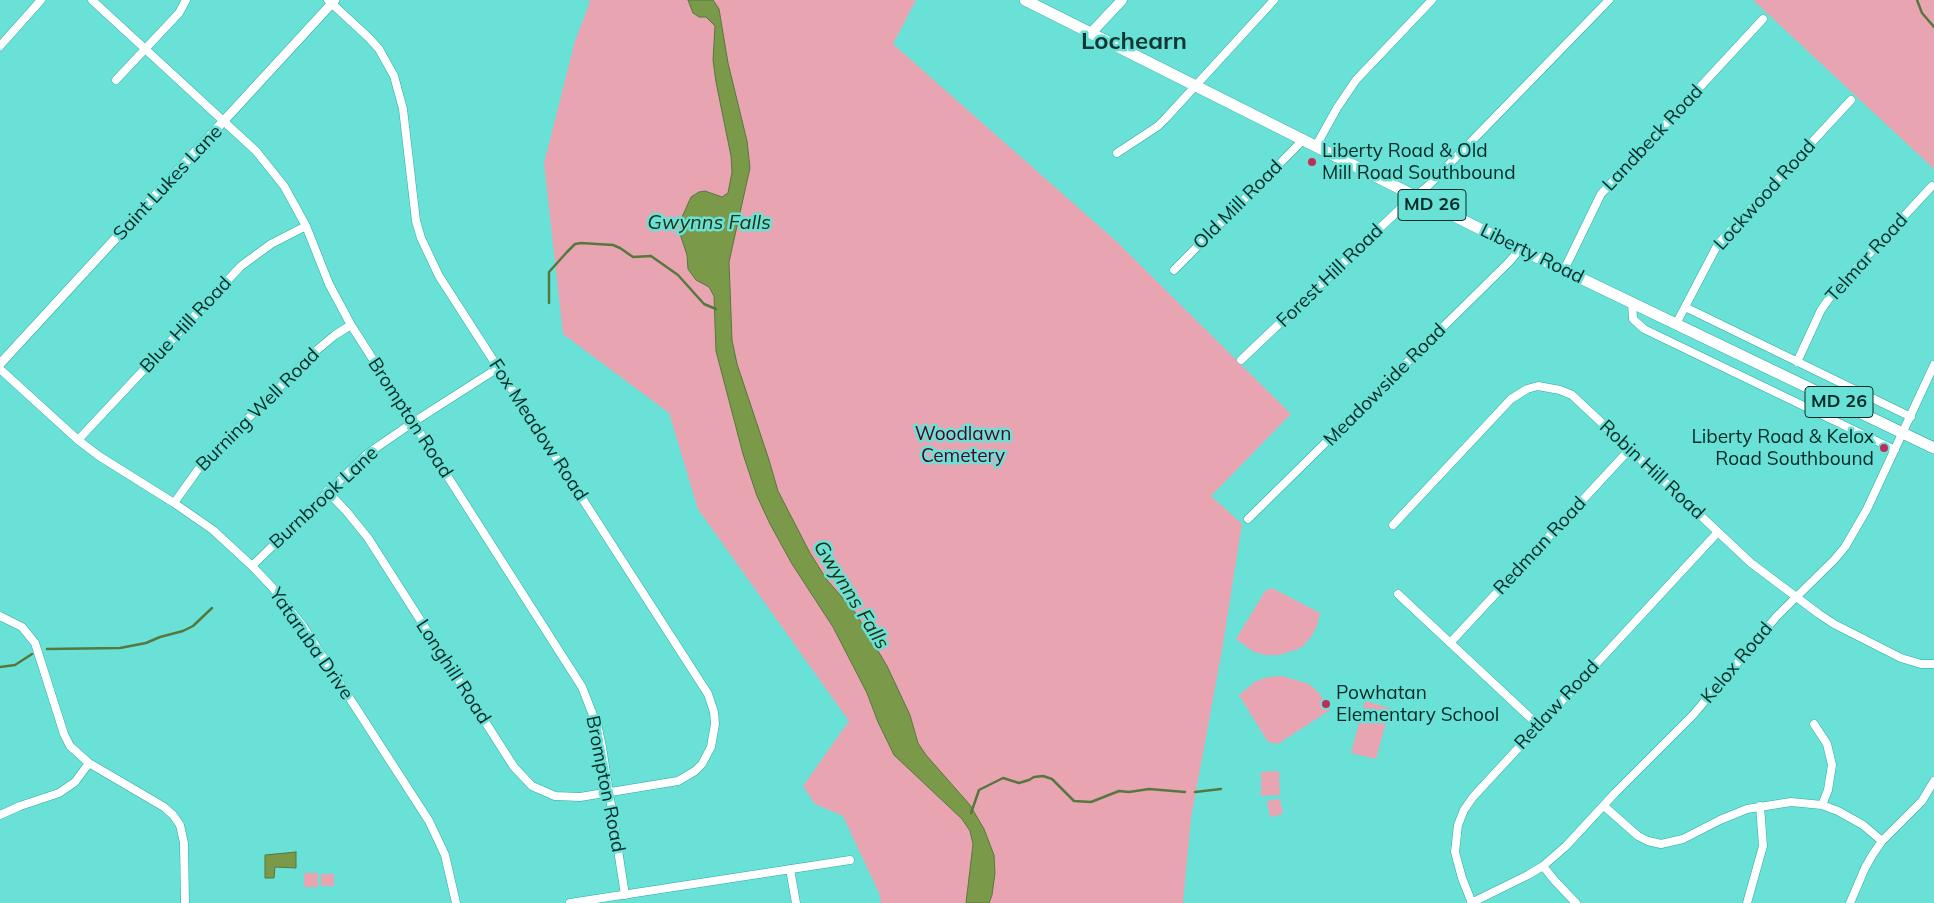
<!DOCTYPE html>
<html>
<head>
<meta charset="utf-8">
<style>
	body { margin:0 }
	canvas { display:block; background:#6ae1d7 }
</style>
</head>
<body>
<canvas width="1934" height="903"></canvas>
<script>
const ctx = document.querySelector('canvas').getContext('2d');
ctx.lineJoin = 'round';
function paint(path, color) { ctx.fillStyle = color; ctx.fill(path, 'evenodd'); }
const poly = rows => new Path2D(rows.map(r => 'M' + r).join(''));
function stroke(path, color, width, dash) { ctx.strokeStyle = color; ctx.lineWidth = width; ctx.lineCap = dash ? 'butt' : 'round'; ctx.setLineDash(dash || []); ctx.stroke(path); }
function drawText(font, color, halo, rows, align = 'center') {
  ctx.font = font + ' Mulish,sans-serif'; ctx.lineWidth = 5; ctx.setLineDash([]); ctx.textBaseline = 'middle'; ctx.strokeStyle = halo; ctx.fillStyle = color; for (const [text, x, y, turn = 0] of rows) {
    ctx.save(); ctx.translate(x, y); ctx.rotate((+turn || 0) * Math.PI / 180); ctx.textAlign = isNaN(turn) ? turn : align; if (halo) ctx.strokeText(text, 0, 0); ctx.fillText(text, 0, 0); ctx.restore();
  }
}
paint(poly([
	[588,0,916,0,893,44,1116,241,1291,414,1211,496,1242,524,1222,650,1191,818,1183,903,881,903,879,893,843,816,815,804,803,786,849,721,698,509,669,413,563,334,544,163,575,41,590,2],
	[1753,0,1934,0,1934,169],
	[1272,588,1320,613,1317,626,1311,637,1301,648,1279,655,1266,655,1254,652,1236,639,1265,591],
	[1282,676,1309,684,1320,694,1330,710,1278,744,1268,742,1239,695,1256,681,1268,677],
	[1365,701,1390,708,1376,759,1351,753],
	[1279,771,1280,795,1261,796,1261,772],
	[1280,799,1283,814,1270,817,1267,801],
	[304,873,318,873,318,887,304,887],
	[321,874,334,874,334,886,321,886]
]), '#e8a5b1');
const water = poly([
	[688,0,713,0,719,9,728,63,747,141,750,168,729,262,732,340,737,364,769,460,778,491,810,553,827,580,855,612,887,666,910,715,918,743,926,755,970,805,984,829,994,855,995,873,992,895,989,903,966,903,973,844,970,831,962,819,894,755,878,722,867,693,833,627,792,564,770,524,757,496,743,454,716,351,714,296,709,287,696,280,688,269,687,255,680,234,682,217,691,197,699,192,705,191,722,197,728,193,732,172,731,156,716,82,713,60,715,26,706,17,699,17,693,13,688,0],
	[296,852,296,868,275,867,274,878,265,878,265,855,296,852]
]);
paint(water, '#7a9a49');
stroke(water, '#56783f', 1);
stroke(poly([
	[1917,0,1922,13,1934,27],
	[549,303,549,272,567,252,575,244,581,243,613,245,620,248,633,257,651,256,678,275,704,304,716,309],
	[47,649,120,648,146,643,160,637,183,631,193,626,212,608],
	[0,667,15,665,32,654],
	[1195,792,1221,789],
	[971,813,979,790,1003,778,1019,783,1029,780,1034,777,1043,776,1052,779,1074,801,1091,802,1119,791,1129,792,1149,789,1185,792]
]), '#56783f', 2.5);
const minor = poly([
	[92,0,256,151,284,186,306,226,329,284,351,325,582,687,598,728,602,747,625,895],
	[0,46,41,0],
	[116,80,179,13,186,0],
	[1316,146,1337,108,1356,80,1432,0],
	[1117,153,1158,126,1166,118,1274,0],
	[1174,270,1303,140],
	[1564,270,1601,194,1763,19],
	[1632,303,1633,319,1644,329,1895,450],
	[1685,307,1911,417],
	[1676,324,1718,244,1851,100],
	[1241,360,1402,207,1429,185,1609,0],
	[1797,362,1821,310,1833,293,1932,186],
	[0,369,78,440,99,456,174,503,213,530,252,566,272,587,303,626,429,821,445,855,456,903],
	[78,440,241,266,271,244,306,226],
	[327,491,347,512,368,538,514,767,532,786,555,796,580,797,678,781,695,771,702,764,711,747,715,724,714,712,708,694,439,276,421,238,416,221,403,109,394,76,379,49,368,37,328,0],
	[174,503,202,464,317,350,335,335,351,325],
	[1248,519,1509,262,1520,249],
	[1393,525,1511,399,1527,389,1538,386,1560,390,1572,395,1751,563,1819,614,1834,624,1901,658,1921,664,1934,664],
	[252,566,367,454,412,423,498,368],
	[1398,594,1538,725],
	[0,616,22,627,35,643,64,734,70,746,89,763,164,807,173,815,180,825,184,843,185,903],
	[1450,643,1629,450],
	[1814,724,1827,744,1832,765,1828,790,1822,805],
	[1604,806,1638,836,1648,841,1661,844,1683,839,1720,820,1747,809,1791,802,1822,805,1838,811,1863,825,1882,841],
	[0,815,20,806,59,793,75,782,89,763],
	[1543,866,1555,881,1576,903],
	[790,869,796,903],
	[570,903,850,860],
	[1471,903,1528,875,1543,866,1566,846,1615,793,1693,715,1777,616,1834,560,1845,547,1867,509,1934,365],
	[1472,903,1462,878,1455,852,1458,825,1464,810,1473,797,1718,532],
	[1747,903,1763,846,1760,806],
	[1850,903,1865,868,1873,854,1882,841,1922,801,1934,781]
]);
const tertiary = poly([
	[0,364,335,0]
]);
const secondary = poly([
	[1091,33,1122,0]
]);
const primary = poly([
	[1025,0,1520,249,1934,448]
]);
stroke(minor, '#28aba2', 9);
stroke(tertiary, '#28aba2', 10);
stroke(secondary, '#28aba2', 11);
stroke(primary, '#28aba2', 12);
stroke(minor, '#fff', 8);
stroke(tertiary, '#fff', 9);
stroke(secondary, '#fff', 10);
stroke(primary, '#fff', 11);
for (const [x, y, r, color] of [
	[1312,162,5,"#bd2f5b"],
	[1884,448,5,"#bd2f5b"],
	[1326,704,5,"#bd2f5b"]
]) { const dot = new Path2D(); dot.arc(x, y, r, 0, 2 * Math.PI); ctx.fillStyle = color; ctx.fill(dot); stroke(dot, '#6ae1d7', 2); }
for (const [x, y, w] of [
	[1432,205,68],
	[1839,402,68]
]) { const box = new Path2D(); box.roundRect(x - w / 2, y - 15.5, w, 31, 4); ctx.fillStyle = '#6ae1d7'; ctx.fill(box); stroke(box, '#022a27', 1); }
drawText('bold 18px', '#022a27', null, [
	["MD 26",1432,205],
	["MD 26",1839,402]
]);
drawText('19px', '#022a27', '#6ae1d7', [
	["Landbeck Road",1653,138,-47],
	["Saint Lukes Lane",168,183,-47],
	["Lockwood Road",1765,195,-48],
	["Old Mill Road",1238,205,-45],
	["Liberty Road",1532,254,26],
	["Telmar Road",1867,258,-48],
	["Forest Hill Road",1330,276,-44],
	["Blue Hill Road",186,325,-47],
	["Meadowside Road",1385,385,-45],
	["Burning Well Road",258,410,-45],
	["Brompton Road",410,418,57],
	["Fox Meadow Road",538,430,57],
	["Robin Hill Road",1652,470,43],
	["Burnbrook Lane",324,498,-43],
	["Redman Road",1540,546,-47],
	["Yataruba Drive",311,644,55],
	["Kelox Road",1737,663,-50],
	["Longhill Road",453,672,57],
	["Retlaw Road",1557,705,-47],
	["Brompton Road",605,784,79]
]);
drawText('19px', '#022a27', '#6ae1d7', [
	["Liberty Road & Old",1322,151],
	["Mill Road Southbound",1322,173],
	["Liberty Road & Kelox",1874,437,"right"],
	["Road Southbound",1874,459,"right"],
	["Powhatan",1336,693],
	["Elementary School",1336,715]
], 'left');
drawText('19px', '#540020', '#6ae1d7', [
	["Woodlawn",963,434],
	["Cemetery",963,456]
]);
drawText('italic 20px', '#24310f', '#6ae1d7', [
	["Gwynns Falls",709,223],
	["Gwynns Falls",851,595,58]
]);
drawText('bold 24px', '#103633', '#6ae1d7', [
	["Lochearn",1134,42]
]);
</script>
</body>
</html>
